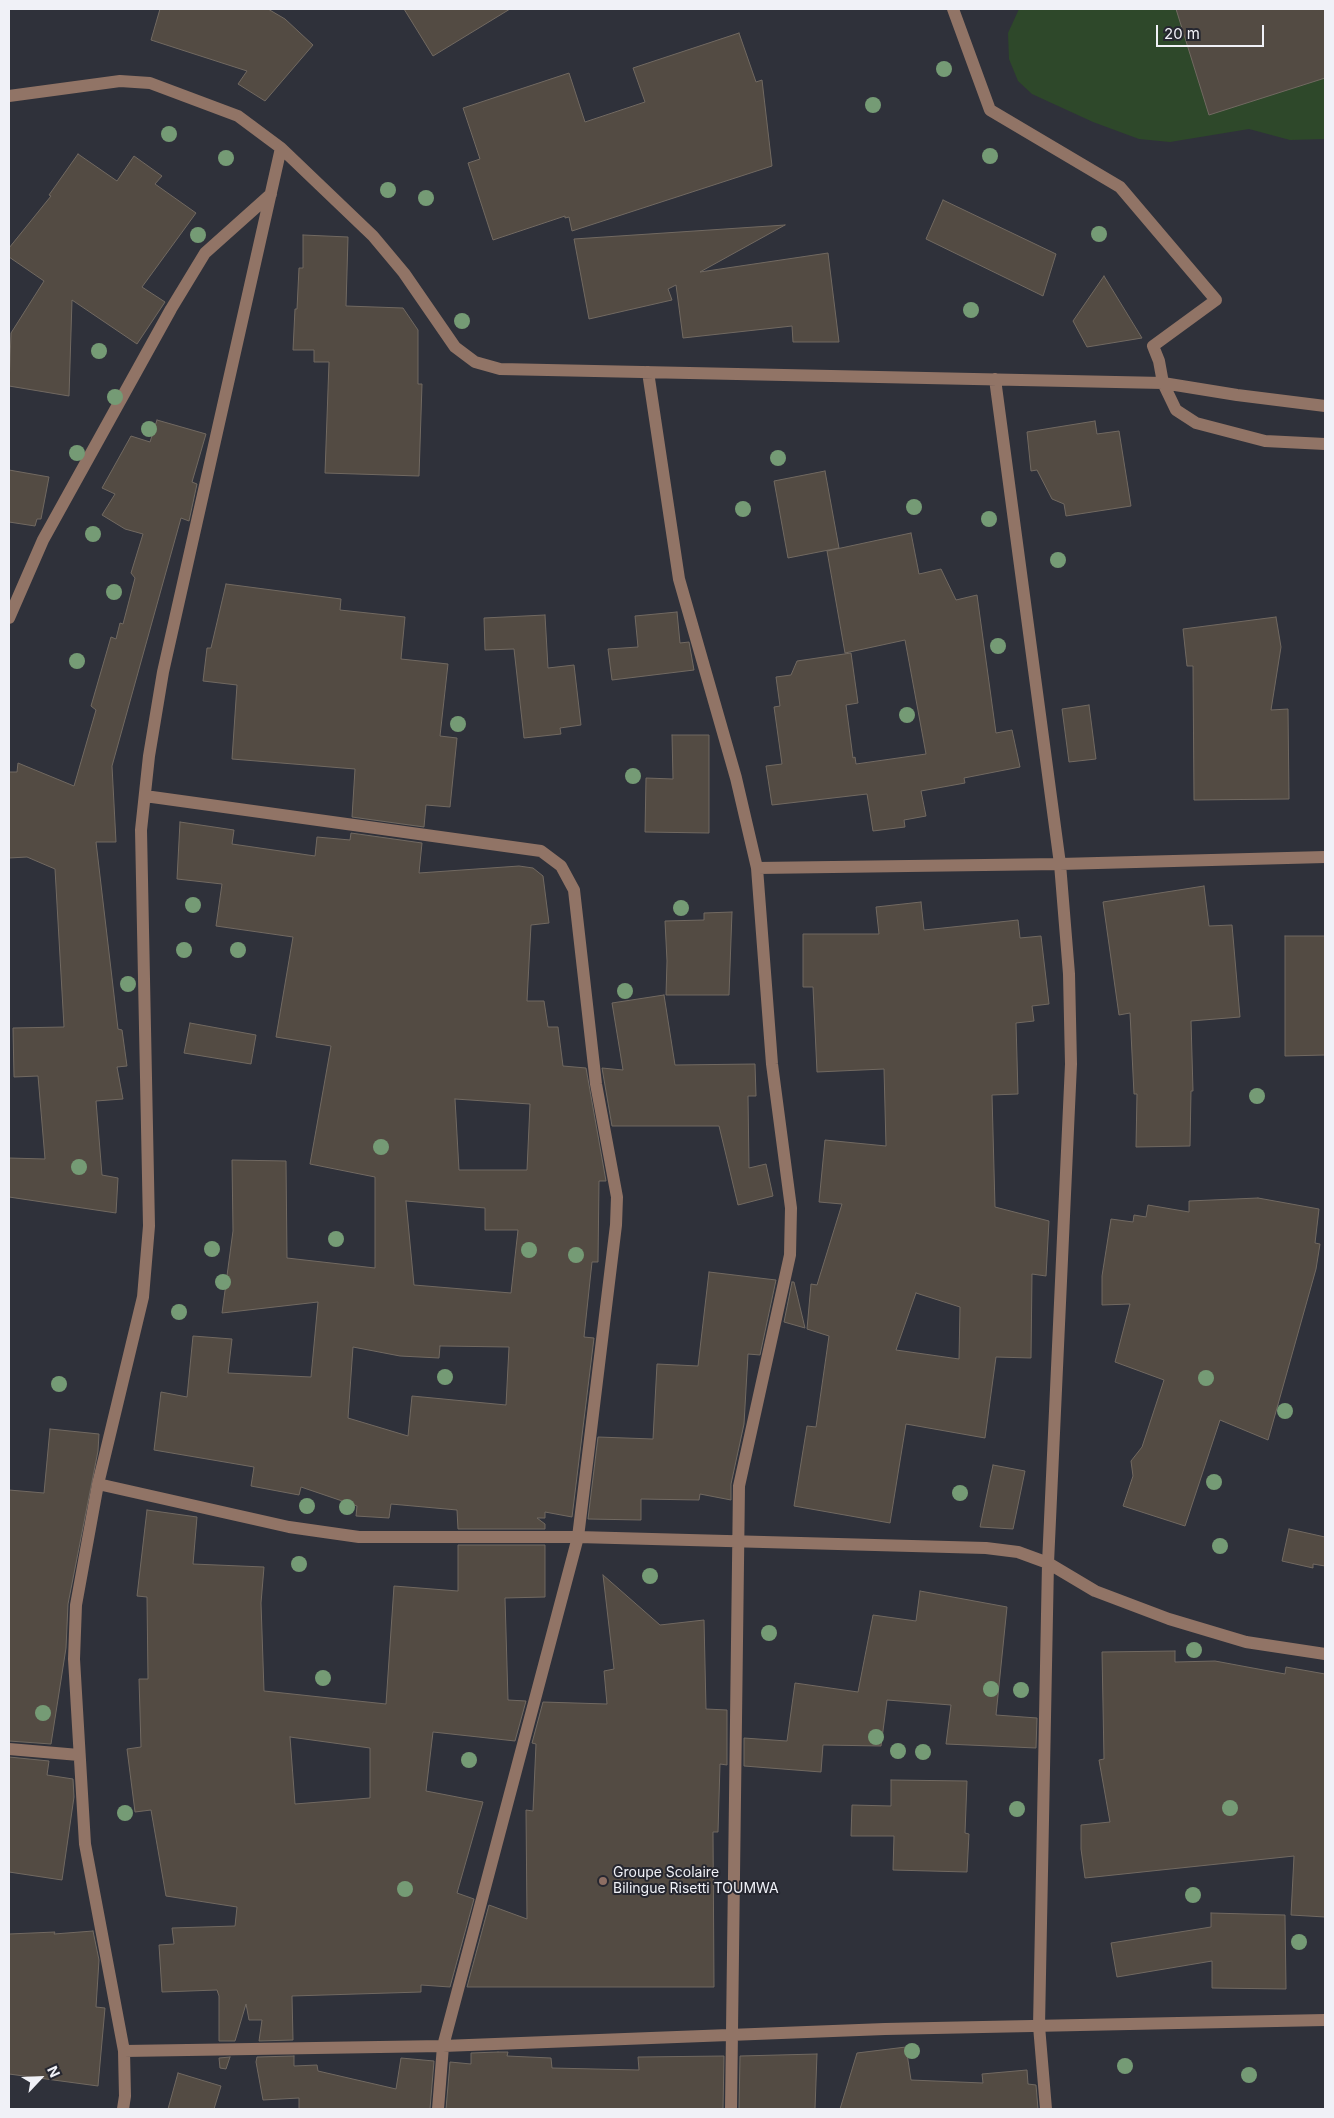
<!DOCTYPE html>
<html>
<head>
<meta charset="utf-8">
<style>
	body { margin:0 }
	#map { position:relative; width:1334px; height:2118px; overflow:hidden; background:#2f313a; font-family:Inter,sans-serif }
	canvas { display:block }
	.frame { position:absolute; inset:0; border:10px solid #f0f1f7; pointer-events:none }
	.north { position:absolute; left:15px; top:2053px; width:50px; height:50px; -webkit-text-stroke:4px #262730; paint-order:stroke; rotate:65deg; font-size:14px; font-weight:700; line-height:20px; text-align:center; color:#f0f1f7 }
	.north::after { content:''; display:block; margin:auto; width:18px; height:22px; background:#f0f1f7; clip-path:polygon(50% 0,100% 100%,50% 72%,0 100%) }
	.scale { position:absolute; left:1156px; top:25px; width:108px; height:22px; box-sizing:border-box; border:2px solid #f0f1f7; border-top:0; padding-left:6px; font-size:15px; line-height:18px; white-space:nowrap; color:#f0f1f7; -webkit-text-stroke:4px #262730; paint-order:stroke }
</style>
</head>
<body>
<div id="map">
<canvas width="1334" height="2118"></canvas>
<div class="frame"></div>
<div class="north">N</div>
<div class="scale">20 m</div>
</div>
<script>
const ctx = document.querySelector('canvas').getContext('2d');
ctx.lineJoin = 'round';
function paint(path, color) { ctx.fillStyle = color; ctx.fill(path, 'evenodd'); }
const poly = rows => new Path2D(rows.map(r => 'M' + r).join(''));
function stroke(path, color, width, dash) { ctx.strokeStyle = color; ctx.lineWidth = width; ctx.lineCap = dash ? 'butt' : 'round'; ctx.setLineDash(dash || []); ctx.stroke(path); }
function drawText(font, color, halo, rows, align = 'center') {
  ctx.font = font + ' Inter,sans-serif'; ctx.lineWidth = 4; ctx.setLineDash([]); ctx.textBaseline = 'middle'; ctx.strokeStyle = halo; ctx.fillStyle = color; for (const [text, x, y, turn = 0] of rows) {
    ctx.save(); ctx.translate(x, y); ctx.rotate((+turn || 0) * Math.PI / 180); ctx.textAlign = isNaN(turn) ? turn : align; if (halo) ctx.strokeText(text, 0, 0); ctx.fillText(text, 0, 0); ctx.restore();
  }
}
paint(poly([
	[1019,9,1325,9,1325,139,1290,140,1249,129,1170,142,1139,139,1093,122,1032,94,1018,81,1009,59,1008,33]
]), '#2e482a');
const building = poly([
	[160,9,268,9,285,19,313,45,265,101,238,84,247,71,151,40,160,9],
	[404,9,510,9,433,56,404,9],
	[1176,9,1325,9,1325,78,1209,115,1176,9],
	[739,33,756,82,762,80,772,166,572,231,569,217,565,218,565,216,493,240,468,163,480,159,463,108,569,73,585,122,645,102,633,68,739,33],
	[78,154,117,181,134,156,162,176,155,184,196,213,142,287,165,302,137,344,72,300,69,396,9,386,11,333,44,281,9,257,9,248,51,196,49,195,78,154],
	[943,200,1056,254,1043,296,926,239,943,200],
	[785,225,700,272,828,253,839,342,793,342,792,326,683,338,676,285,668,289,672,300,589,319,574,239,785,225],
	[303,235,348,237,346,306,403,308,418,330,418,384,422,384,419,476,325,473,329,362,314,362,314,350,293,350,295,309,297,309,299,268,303,268,303,235],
	[1104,276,1142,338,1087,347,1073,321,1104,276],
	[157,420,206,434,192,482,197,484,189,521,181,518,112,766,116,842,96,842,118,1029,122,1030,127,1066,117,1067,123,1099,96,1101,102,1175,118,1178,116,1213,9,1197,9,1158,45,1159,38,1076,14,1077,13,1028,64,1027,55,869,27,857,9,858,9,772,17,772,18,763,74,786,96,710,91,706,111,637,116,639,120,623,123,624,135,578,131,573,143,534,125,529,102,515,115,494,102,488,131,436,150,442,157,420],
	[1095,421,1097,434,1119,431,1131,506,1066,516,1064,504,1052,499,1037,470,1031,471,1027,432,1095,421],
	[9,470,49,477,41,519,37,519,35,526,9,522,9,470],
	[825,471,839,548,788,558,774,481,825,471],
	[911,533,919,574,941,569,956,600,977,595,996,733,1012,730,1020,767,964,778,965,783,921,791,926,816,904,820,905,827,873,831,867,794,772,805,766,766,782,764,774,707,780,706,776,677,791,675,797,661,851,653,858,703,846,705,853,758,855,757,856,764,926,754,905,640,845,653,827,551,911,533],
	[226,584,341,599,340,610,405,617,401,659,448,664,440,736,457,738,450,807,426,805,424,827,352,817,355,769,232,759,237,685,203,681,207,648,211,648,226,584],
	[677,612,680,643,689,642,694,670,612,680,608,649,638,647,635,616,677,612],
	[545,615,548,668,574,665,581,725,560,728,561,734,524,738,514,649,485,650,484,618,545,615],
	[1276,617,1281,647,1271,710,1288,709,1289,799,1194,800,1193,666,1187,666,1183,629,1276,617],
	[1089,705,1096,759,1069,762,1062,709,1089,705],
	[672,735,709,735,709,833,645,832,646,778,673,779,672,735],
	[180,822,234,830,232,844,315,856,317,837,350,840,351,833,422,843,419,873,519,866,533,868,543,876,549,923,531,925,527,1001,544,1001,548,1027,558,1027,563,1066,586,1068,606,1181,599,1181,598,1262,592,1262,584,1337,594,1338,572,1517,545,1512,545,1518,537,1518,545,1524,545,1529,458,1529,457,1510,391,1504,389,1518,356,1516,357,1506,301,1487,299,1495,251,1486,254,1467,154,1450,161,1392,187,1397,193,1336,232,1339,228,1373,311,1377,318,1302,222,1313,233,1231,232,1160,286,1161,287,1258,375,1268,375,1177,310,1164,331,1046,276,1037,293,937,216,926,222,884,177,879,180,822],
	[455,1099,530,1104,527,1170,459,1170,455,1099],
	[406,1201,485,1208,485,1230,518,1230,511,1293,414,1285,406,1201],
	[440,1346,509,1347,506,1405,412,1396,408,1436,348,1418,353,1347,400,1356,439,1358,440,1346],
	[1204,886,1209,926,1232,925,1240,1017,1191,1021,1193,1091,1191,1091,1190,1146,1136,1147,1137,1094,1134,1094,1130,1013,1119,1015,1103,902,1204,886],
	[921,902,924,930,1018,920,1020,938,1041,936,1049,1004,1032,1006,1034,1021,1016,1023,1018,1094,992,1095,995,1207,1049,1221,1046,1276,1032,1274,1031,1358,996,1357,985,1438,906,1424,890,1523,794,1506,807,1426,816,1427,829,1336,807,1329,811,1284,817,1285,842,1204,819,1202,825,1140,886,1146,884,1069,817,1072,813,987,803,987,803,934,879,934,876,907,921,902],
	[916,1293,960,1307,959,1359,896,1350,916,1293],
	[732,912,729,995,666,995,667,961,665,921,704,920,704,913,732,912],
	[1285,936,1325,936,1325,1055,1285,1056,1285,936],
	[664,995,675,1065,755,1064,756,1096,748,1096,749,1168,766,1164,773,1196,738,1205,719,1126,612,1126,602,1068,623,1070,612,1003,664,995],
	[190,1023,256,1035,251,1064,184,1053,190,1023],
	[1258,1198,1319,1209,1315,1243,1320,1244,1316,1269,1268,1440,1220,1420,1185,1526,1123,1506,1133,1476,1131,1461,1142,1447,1164,1380,1115,1362,1130,1304,1102,1305,1102,1276,1111,1219,1133,1222,1134,1215,1146,1217,1148,1205,1189,1212,1189,1201,1258,1198],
	[709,1272,776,1280,760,1355,748,1354,744,1424,731,1484,731,1500,700,1494,699,1500,641,1499,641,1520,588,1519,598,1437,653,1439,657,1364,698,1366,709,1272],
	[792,1282,794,1282,805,1328,784,1322,792,1282],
	[50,1429,99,1434,98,1451,68,1604,66,1648,51,1744,9,1741,9,1490,44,1493,50,1429],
	[993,1465,1025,1471,1013,1529,980,1527,993,1465],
	[147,1510,197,1517,193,1564,264,1567,261,1603,264,1691,386,1704,394,1586,458,1591,458,1545,545,1545,545,1597,505,1598,508,1700,526,1701,515,1741,433,1732,426,1791,483,1802,457,1893,474,1899,450,1987,421,1985,421,1992,292,1996,293,2040,259,2041,262,2020,249,2020,246,2004,235,2041,219,2041,219,1996,217,1990,162,1992,159,1945,174,1944,172,1928,235,1926,237,1907,166,1896,151,1810,135,1812,127,1749,141,1747,139,1679,148,1679,147,1597,137,1596,147,1510],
	[290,1737,370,1748,370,1798,295,1804,290,1737],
	[1289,1529,1325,1537,1325,1566,1313,1564,1313,1568,1282,1561,1289,1529],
	[603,1575,660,1625,704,1620,706,1709,727,1710,727,1765,720,1764,718,1832,713,1832,714,1987,467,1987,489,1905,527,1919,526,1810,533,1811,536,1744,532,1743,543,1702,607,1704,604,1671,614,1669,603,1575],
	[920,1591,1007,1607,996,1715,1037,1718,1036,1748,946,1744,951,1705,887,1700,881,1746,823,1745,821,1772,744,1766,744,1738,787,1741,795,1683,858,1692,873,1615,916,1621,920,1591],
	[1175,1651,1175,1662,1215,1661,1285,1674,1286,1667,1325,1674,1325,1917,1291,1915,1294,1856,1085,1878,1081,1849,1081,1825,1110,1822,1099,1760,1104,1759,1102,1652,1175,1651],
	[9,1757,49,1761,47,1775,73,1779,74,1797,62,1880,9,1872,9,1757],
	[891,1780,967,1781,965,1833,969,1834,967,1872,893,1870,894,1836,851,1836,852,1805,891,1806,891,1780],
	[1211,1913,1285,1915,1286,1989,1212,1988,1212,1961,1117,1977,1111,1943,1211,1927,1211,1913],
	[93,1931,99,1960,96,2007,105,2008,98,2086,9,2074,9,1934,55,1932,54,1934,93,1931],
	[906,2047,911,2080,983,2083,982,2074,1027,2070,1028,2084,1036,2085,1038,2109,840,2109,857,2053,906,2047],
	[498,2052,508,2052,507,2056,551,2058,552,2068,639,2070,638,2057,724,2056,723,2109,446,2109,450,2062,471,2064,471,2053,498,2052],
	[817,2054,815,2109,739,2109,740,2056,817,2054],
	[294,2056,294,2066,317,2065,318,2071,396,2089,401,2058,434,2061,430,2109,299,2109,299,2098,263,2100,256,2062,257,2057,294,2056],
	[230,2057,226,2069,220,2068,219,2058,230,2057],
	[178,2073,221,2086,214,2109,168,2109,178,2073]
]);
paint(building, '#534b43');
stroke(building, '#716961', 1);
stroke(poly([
	[953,9,990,110,1120,187,1216,300,1153,346,1159,361,1163,383,1176,410,1196,423,1265,441,1325,444],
	[9,96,120,81,150,83,238,116,281,148,373,236,404,273,455,347,475,362,500,369,1163,383,1237,395,1325,406],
	[648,372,679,579,736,778,757,868,772,1064,791,1208,790,1255,739,1486,731,2109],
	[995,379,1060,864,1069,974,1071,1064,1048,1563,1039,2026,1046,2109],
	[9,618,43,540,171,309,205,253,271,194],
	[145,796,541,851,561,866,574,890,596,1084,617,1197,616,1225,578,1537,443,2046,438,2109],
	[757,868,1060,864,1325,857],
	[98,1484,289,1527,359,1537,578,1537,986,1548,1018,1552,1048,1563,1095,1591,1169,1619,1246,1642,1325,1654],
	[9,1749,79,1755],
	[124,2051,443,2046,885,2029,1325,2020],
	[123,2109,125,2096,124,2051,85,1844,74,1659,76,1605,98,1484,143,1297,149,1226,141,830,149,756,163,672,281,148]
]), '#917466', 12);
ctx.fillStyle = '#759b75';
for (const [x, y] of [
	[944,69],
	[873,105],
	[169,134],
	[990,156],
	[226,158],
	[388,190],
	[426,198],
	[1099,234],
	[198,235],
	[971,310],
	[462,321],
	[99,351],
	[115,397],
	[149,429],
	[77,453],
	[778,458],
	[914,507],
	[743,509],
	[989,519],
	[93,534],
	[1058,560],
	[114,592],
	[998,646],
	[77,661],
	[907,715],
	[458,724],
	[633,776],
	[193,905],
	[681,908],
	[184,950],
	[238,950],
	[128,984],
	[625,991],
	[1257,1096],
	[381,1147],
	[79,1167],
	[336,1239],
	[212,1249],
	[529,1250],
	[576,1255],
	[223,1282],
	[179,1312],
	[445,1377],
	[1206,1378],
	[59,1384],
	[1285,1411],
	[1214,1482],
	[960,1493],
	[307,1506],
	[347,1507],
	[1220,1546],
	[299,1564],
	[650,1576],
	[769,1633],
	[1194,1650],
	[323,1678],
	[991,1689],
	[1021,1690],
	[43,1713],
	[876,1737],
	[898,1751],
	[923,1752],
	[469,1760],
	[1230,1808],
	[1017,1809],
	[125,1813],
	[405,1889],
	[1193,1895],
	[1299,1942],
	[912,2051],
	[1125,2066],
	[1249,2075]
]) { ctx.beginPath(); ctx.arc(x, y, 8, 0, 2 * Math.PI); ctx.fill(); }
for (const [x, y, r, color] of [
	[603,1881,5,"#8d6e63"]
]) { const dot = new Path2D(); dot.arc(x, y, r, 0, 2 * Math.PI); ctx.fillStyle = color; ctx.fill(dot); stroke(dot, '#262730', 2); }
drawText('14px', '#f0f1f7', '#262730', [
	["Groupe Scolaire",613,1873],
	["Bilingue Risetti TOUMWA",613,1889]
], 'left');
</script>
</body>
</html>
